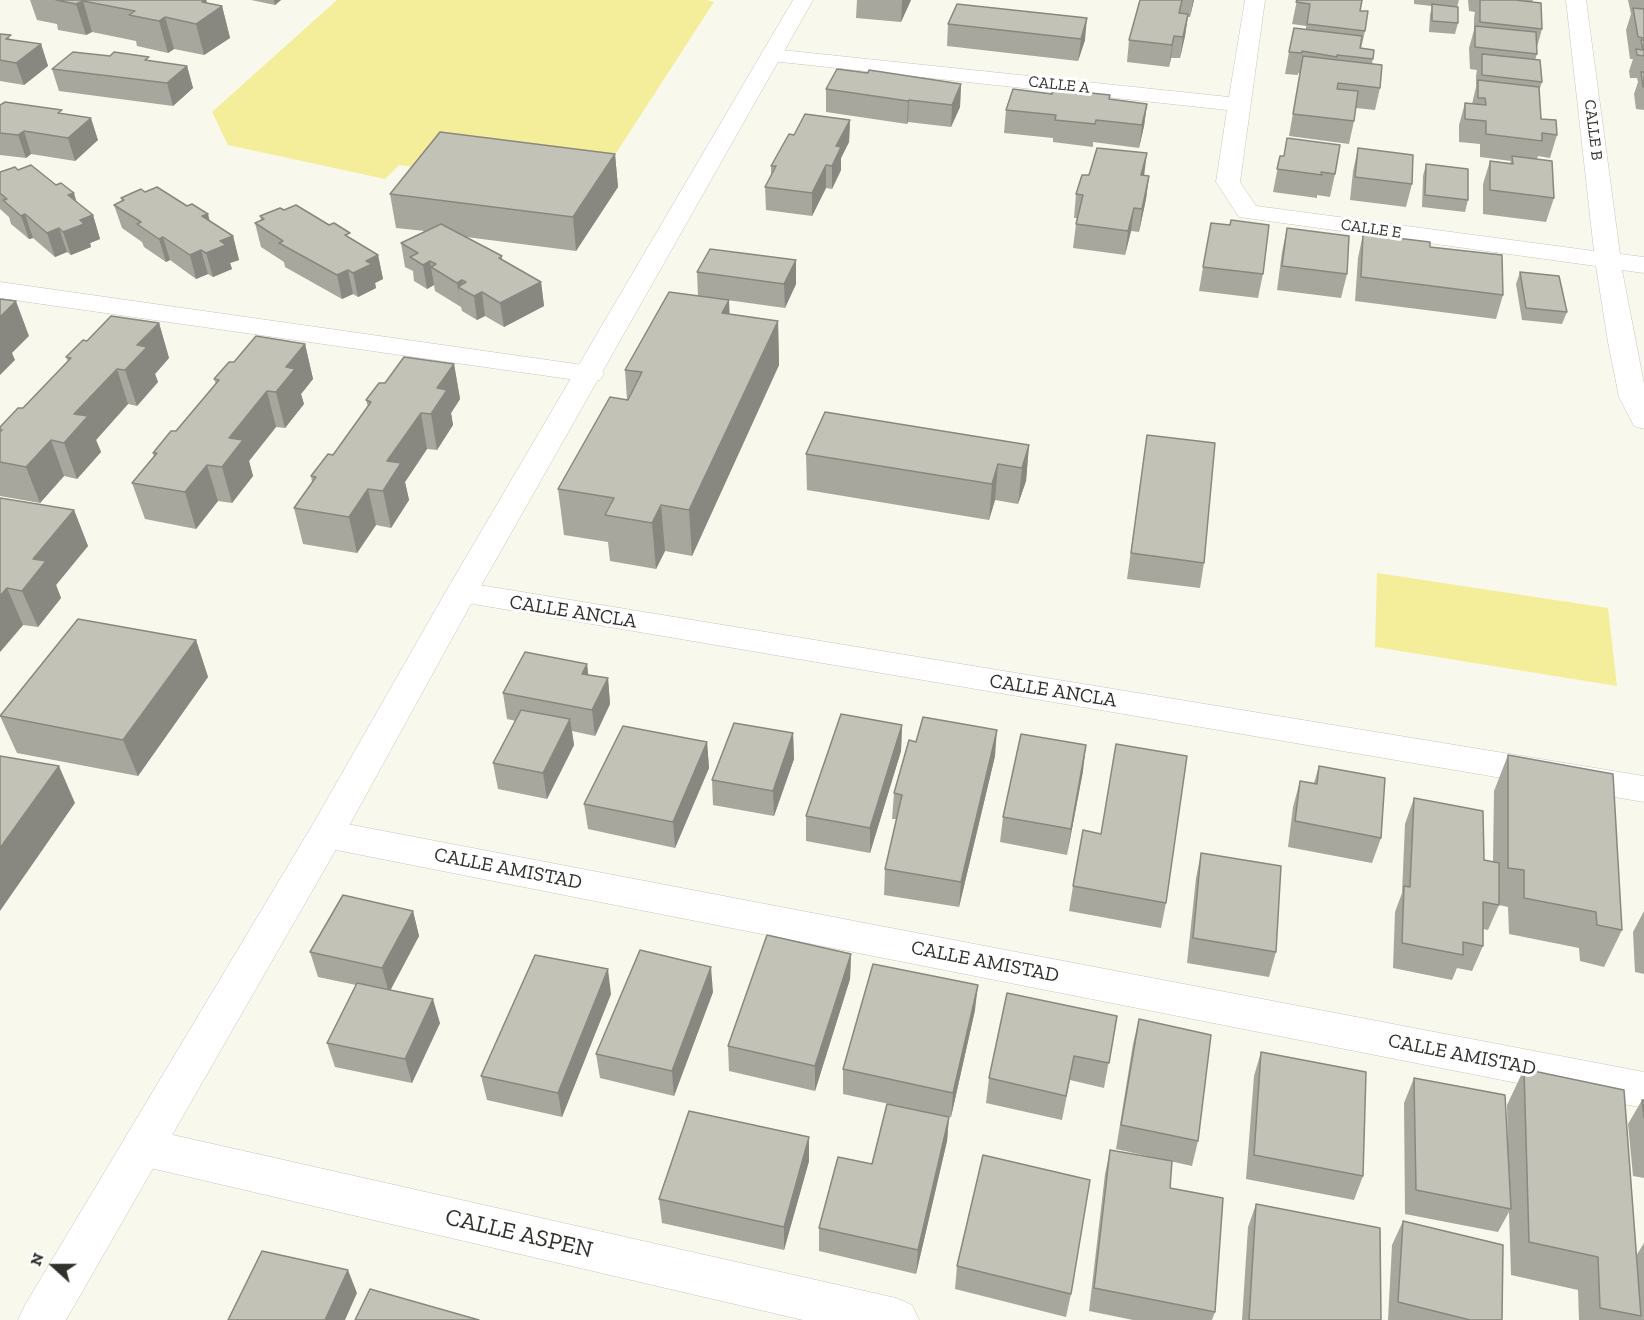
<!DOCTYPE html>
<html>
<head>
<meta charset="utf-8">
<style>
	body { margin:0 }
	#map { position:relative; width:1644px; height:1320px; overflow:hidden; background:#f9f8ed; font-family:"Zilla Slab",serif }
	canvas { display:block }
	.north { position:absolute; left:24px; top:1236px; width:60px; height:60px; -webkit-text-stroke:4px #fff; paint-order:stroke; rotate:291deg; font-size:16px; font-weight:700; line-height:24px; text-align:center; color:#30302c }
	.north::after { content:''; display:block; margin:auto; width:21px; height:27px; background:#30302c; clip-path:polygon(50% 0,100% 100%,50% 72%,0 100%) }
</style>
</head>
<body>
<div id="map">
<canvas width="1644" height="1320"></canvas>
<div class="north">N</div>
</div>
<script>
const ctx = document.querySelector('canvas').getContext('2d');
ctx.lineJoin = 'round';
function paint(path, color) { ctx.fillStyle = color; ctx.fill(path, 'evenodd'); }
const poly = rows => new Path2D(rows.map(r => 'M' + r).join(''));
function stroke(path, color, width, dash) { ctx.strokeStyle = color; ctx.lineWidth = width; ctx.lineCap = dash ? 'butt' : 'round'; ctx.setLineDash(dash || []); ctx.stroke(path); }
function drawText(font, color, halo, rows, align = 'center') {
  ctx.font = font + ' "Zilla Slab",serif'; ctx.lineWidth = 6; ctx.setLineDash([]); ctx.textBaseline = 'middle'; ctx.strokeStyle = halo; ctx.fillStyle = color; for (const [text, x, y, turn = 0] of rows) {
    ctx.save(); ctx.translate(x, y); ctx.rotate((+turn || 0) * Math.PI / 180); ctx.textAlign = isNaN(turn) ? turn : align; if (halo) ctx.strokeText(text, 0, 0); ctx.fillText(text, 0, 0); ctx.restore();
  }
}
paint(poly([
	[337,0,706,0,714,2,598,181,435,170,399,165,385,179,228,145,212,112],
	[1377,573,1608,608,1617,686,1375,647]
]), '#f4ee9a');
const street = poly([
	[1245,0,1265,0,1240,182,1256,206,1594,251,1566,0,1586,0,1620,254,1644,257,1644,273,1622,270,1644,384,1644,429,1634,426,1619,397,1608,342,1596,266,1239,217,1216,182,1227,110,772,61,764,60,761,55,764,50,772,49,1229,97,1245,0],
	[0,282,590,366,600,368,604,374,600,380,590,382,0,298,0,282],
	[461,582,1644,776,1644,802,450,600,445,593,450,586,461,582],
	[326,820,1644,1072,1644,1108,326,848,313,844,308,834,313,824,326,820],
	[142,1128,896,1298,912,1305,919,1320,803,1320,142,1166,127,1160,121,1147,127,1134,142,1128]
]);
const secondary = poly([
	[793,0,813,0,477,593,339,844,66,1320,18,1320,25,1305,313,824,445,593,793,0]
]);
stroke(street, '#c7c6bb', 1);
stroke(secondary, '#c7c6bb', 1);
paint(street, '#fff');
paint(secondary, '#fff');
paint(poly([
	[30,0,206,0,207,3,222,6,230,38,204,55,174,49,168,53,137,46,136,41,92,32,86,35,58,30,57,24,37,20],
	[251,0,281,0,275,5],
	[857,0,911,0,901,22,856,18],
	[1140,0,1194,0,1190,17,1188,17,1185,36,1180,58,1171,58,1169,67,1127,62,1129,40],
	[1297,0,1363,0,1362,1,1360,11,1365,31,1361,49,1374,50,1372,64,1380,88,1375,110,1356,108,1354,121,1349,144,1289,136,1300,73,1298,73,1298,75,1285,74,1289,52,1306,30,1306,26,1292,24],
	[1414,0,1459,0,1457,7,1458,23,1455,34,1429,32,1430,15,1432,6,1414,4],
	[1468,0,1533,0,1532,2,1542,29,1537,47,1537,54,1535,60,1542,82,1539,91,1541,119,1557,135,1550,158,1538,156,1537,159,1554,198,1546,222,1483,214,1483,184,1490,161,1510,163,1511,161,1480,157,1480,144,1459,142,1459,125,1465,103,1472,104,1476,87,1476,76,1477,70,1470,69,1469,48,1474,30,1474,18,1475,12,1469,11],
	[1628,0,1644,0,1644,110,1636,109,1634,94,1638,82,1637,78,1630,78,1629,71,1633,59,1630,59,1626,30,1631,14],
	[957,4,1085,40,1078,61,947,46,948,24],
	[0,34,13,40,41,44,48,66,24,85,0,81],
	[150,61,187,66,193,88,173,106,59,91,52,69],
	[961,84,960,107,951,127,908,122,907,124,826,112,826,89],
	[1109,100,1147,104,1144,126,1139,148,1093,142,1093,147,1053,142,1053,138,1004,133,1006,110],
	[0,105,63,114,98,140,75,161,31,154,26,158,0,155],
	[850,120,849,142,841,158,841,170,832,189,826,188,812,216,766,210,765,187,771,176,771,166,794,135],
	[1287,138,1335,174,1330,197,1317,195,1317,198,1273,192,1280,156,1284,156],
	[1358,148,1412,184,1406,207,1350,200,1353,171],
	[615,154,618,187,576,251,466,237,502,256,502,259,541,282,544,306,504,327,485,316,477,320,462,311,461,307,435,291,434,285,427,289,414,281,413,271,405,267,401,243,425,231,396,228,390,194],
	[1426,164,1468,200,1465,212,1422,207,1423,176],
	[18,170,76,202,93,215,100,239,90,243,91,247,71,255,67,252,55,257,33,238,29,239,11,224,9,217,0,209,0,172],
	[1089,175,1149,176,1146,199,1139,232,1131,231,1125,255,1073,248,1076,224,1077,218,1074,218,1076,194],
	[145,192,187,206,233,236,239,260,230,263,232,269,213,277,208,274,196,279,170,260,166,262,144,247,142,242,122,228,114,205,122,202,121,198],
	[284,210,351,239,378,255,383,279,375,283,376,288,358,297,353,294,342,299,285,267,284,262,261,247,255,223,261,220,260,216],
	[1287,228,1347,274,1341,298,1277,290,1282,252],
	[1363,234,1430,247,1503,295,1496,319,1355,301,1358,258],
	[796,260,796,284,785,308,698,296,697,272],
	[1203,267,1263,274,1258,298,1199,291],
	[1520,272,1567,312,1562,324,1522,320,1516,284],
	[730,314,778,321,779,365,692,556,665,551,656,569,610,561,608,542,564,535,558,489,627,400,625,370],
	[159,323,169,358,155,374,158,382,137,406,128,404,96,440,101,452,77,479,64,476,40,503,0,496,0,427,23,408,68,362,66,357,87,341],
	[305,344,313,379,301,394,304,404,285,428,276,427,249,461,253,476,232,503,218,501,196,529,145,519,132,483,154,457,153,453,176,431,216,384,214,379,234,362],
	[454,364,460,399,451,413,453,425,437,450,427,449,405,482,409,500,391,528,376,525,357,553,303,544,294,508,312,482,311,476,333,455,368,407,366,400],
	[1147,435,1204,563,1200,588,1127,579],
	[1029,445,1026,481,1018,504,995,500,989,520,807,490,806,454],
	[0,498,74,510,88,546,56,585,61,598,38,627,23,625,0,652],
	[196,640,208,677,138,776,17,753,0,716],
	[587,664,588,675,608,678,610,704,595,736,572,731,574,745,547,799,498,789,493,763,516,721,507,719,503,693],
	[902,725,901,751,870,853,806,841,806,816],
	[793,733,794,759,774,816,713,805,712,780],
	[707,742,709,768,675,848,588,829,584,804],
	[1508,755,1622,930,1604,967,1580,961,1579,948,1509,934,1508,907,1499,905,1488,930,1483,929,1483,946,1472,971,1457,968,1452,980,1393,968,1395,912,1402,893,1405,824,1414,798,1484,860,1493,862,1494,791],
	[995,756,959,907,884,895,885,869,897,819,892,819,894,793],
	[1319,766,1381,838,1372,863,1288,847,1293,807,1300,781,1314,783],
	[1083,771,1067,855,1000,842,1003,817],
	[1201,853,1276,952,1269,977,1187,963,1196,878],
	[1073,886,1166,903,1161,928,1069,911],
	[413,911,419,936,390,990,440,1023,412,1083,335,1067,327,1043,356,985,318,977,310,952],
	[1644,911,1644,974,1635,972,1633,932],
	[851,954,850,979,815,1091,729,1071,728,1046],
	[713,992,674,1096,600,1078,596,1054],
	[611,994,562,1117,487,1100,481,1076],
	[975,1010,951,1117,949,1117,947,1141,916,1274,819,1251,819,1228,872,1164,935,1114,843,1094,843,1069],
	[1117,1016,1104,1088,1070,1080,1062,1120,986,1103,989,1078],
	[1139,1019,1198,1141,1192,1166,1116,1149,1133,1044],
	[1261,1052,1363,1176,1354,1200,1246,1179,1254,1076],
	[1524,1069,1636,1256,1644,1243,1644,1320,1579,1320,1578,1290,1511,1275,1509,1212,1498,1232,1405,1214,1404,1103,1414,1078,1508,1156,1507,1105],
	[1642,1100,1644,1118,1644,1178,1633,1176,1628,1124],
	[1110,1150,1170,1188,1215,1312,1212,1320,1133,1320,1089,1311,1105,1174],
	[809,1161,784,1250,662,1223,659,1199],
	[1256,1204,1381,1320,1242,1320,1248,1227],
	[1403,1221,1502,1320,1388,1320,1392,1245],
	[957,1266,1071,1294,1066,1317,955,1289]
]), '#a8a79d');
paint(poly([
	[206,0,210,15,222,6,230,38,204,55,196,24,202,2],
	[274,0,281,0,275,5],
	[902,0,911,0,901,22,902,1],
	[1193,0,1194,0,1190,17],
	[83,1,92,32,86,35,76,4],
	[1188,14,1185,36,1180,58,1183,37],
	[165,17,174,49,168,53,159,21],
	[1087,18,1085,40,1078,61,1081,39],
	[1174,36,1171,58,1169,67,1172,45],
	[41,44,48,66,24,85,16,63],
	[187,66,193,88,173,106,167,83],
	[961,84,960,107,951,127,952,105],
	[909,100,908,122,907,124,908,101],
	[1147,104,1144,126,1139,148,1142,125],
	[91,118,98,140,75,161,68,138],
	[850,120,849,142,841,158,841,170,832,189,832,166,836,146],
	[24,131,31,154,26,158,18,135],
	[1147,153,1144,176,1141,175],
	[615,154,618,187,576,251,573,217],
	[826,165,826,188,812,216,812,193],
	[1149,176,1146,199,1139,232,1142,209],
	[74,193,81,217,68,195],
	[1134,208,1131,231,1125,255,1128,231],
	[25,214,33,238,29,239,21,216],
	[208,214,214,238,202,216],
	[93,215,100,239,90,243,91,247,71,255,63,232,80,220],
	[59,228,67,252,55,257,47,233],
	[233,236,239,260,230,263,232,269,213,277,206,253,220,241],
	[163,237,170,260,166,262,159,239],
	[201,250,208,274,196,279,190,255],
	[378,255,383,279,375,283,376,288,358,297,353,273,366,261],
	[796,260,796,284,785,308,784,284],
	[430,261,434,285,427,289,423,265],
	[348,270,353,294,342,299,337,275],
	[462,280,464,290,458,287,461,307,457,283],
	[541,282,544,306,504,327,500,303],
	[482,292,485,316,477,320,474,296],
	[729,300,731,344,722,313],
	[16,301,29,336,12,353,15,360,0,375,0,317],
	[778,321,779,365,692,556,689,510],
	[159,323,169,358,155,374,158,382,137,406,125,370,137,345],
	[305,344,313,379,301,394,304,404,285,428,276,392,286,367],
	[454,364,460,399,451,413,453,425,437,450,431,414,437,388],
	[117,369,128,404,96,440,101,452,77,479,64,443,74,414],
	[267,391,276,427,249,461,253,476,232,503,222,467,229,438],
	[421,413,427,449,405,482,409,500,391,528,383,491,387,461],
	[51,440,64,476,40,503,26,467],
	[1029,445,1026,481,1018,504,1022,468],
	[998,464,995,500,989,520,992,484],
	[207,465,218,501,196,529,185,492],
	[368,489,376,525,357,553,349,517],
	[661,505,665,551,656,569,652,523],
	[74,510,88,546,56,585,61,598,38,627,22,591,33,559],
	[7,588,23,625,0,652,0,596],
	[196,640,208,677,138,776,123,740],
	[587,664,590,689,582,674],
	[608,678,610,704,595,736,592,710],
	[570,719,574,745,547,799,543,773],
	[902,725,901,751,870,853,870,828],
	[997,730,995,756,959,907,961,882],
	[793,733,794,759,774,816,773,791],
	[707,742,709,768,675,848,673,822],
	[1086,745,1083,771,1067,855,1071,829],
	[59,766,75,803,0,911,0,848],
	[413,911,419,936,389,993,382,968],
	[851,954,850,979,815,1091,815,1066],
	[711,967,713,992,674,1096,672,1071],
	[608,969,611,994,562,1117,558,1093],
	[978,985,975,1010,951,1117,953,1093],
	[433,999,440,1023,412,1083,405,1059],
	[949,1117,947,1141,916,1274,918,1250],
	[809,1137,809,1161,784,1250,784,1227],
	[348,1270,357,1293,345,1320,325,1320]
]), '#888880');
const building = poly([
	[56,0,206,0,202,2,222,6,196,24,165,17,159,21,129,15,135,11,83,1,76,4,56,0],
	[1140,0,1182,0,1179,13,1188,14,1183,37,1174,36,1172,45,1129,40,1140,0],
	[1297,0,1362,0,1360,11,1368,11,1365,31,1307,24,1310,4,1296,2,1297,0],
	[1480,0,1515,0,1541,3,1542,29,1480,22,1480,0],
	[957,4,1087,18,1081,39,948,24,957,4],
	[1432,4,1458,7,1458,23,1432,21,1432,4],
	[1633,8,1644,9,1644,38,1638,37,1633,8],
	[1475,26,1536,32,1537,54,1475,47,1475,26],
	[1294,28,1362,36,1360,48,1374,50,1373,59,1337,55,1337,57,1302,51,1302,53,1289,52,1294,28],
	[0,34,11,35,6,39,41,44,16,63,0,60,0,34],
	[1641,40,1644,40,1644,56,1637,55,1636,49,1643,50,1641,40],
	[73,52,110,56,114,52,149,57,145,60,187,66,167,83,52,69,73,52],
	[1482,54,1540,60,1542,82,1482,75,1482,54],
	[1303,56,1382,65,1380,88,1338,83,1337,89,1358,91,1354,121,1293,114,1303,56],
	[837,69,868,73,869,70,961,84,952,105,909,100,908,101,826,89,837,69],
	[1641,72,1644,72,1644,87,1643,87,1641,72],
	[1478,80,1539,87,1541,119,1556,120,1557,135,1542,133,1542,141,1486,134,1486,121,1465,119,1465,103,1486,105,1485,98,1478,98,1478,80],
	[1013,89,1052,94,1053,89,1110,95,1109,99,1147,104,1142,125,1096,120,1095,124,1055,120,1056,115,1006,110,1013,89],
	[5,102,62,110,58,113,91,118,68,138,24,131,18,135,0,133,0,105,5,102],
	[805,114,850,120,836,146,841,147,832,166,826,165,812,193,765,187,776,166,771,166,789,134,794,135,805,114],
	[440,132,615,154,573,217,390,194,440,132],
	[1287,138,1340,145,1335,174,1321,172,1322,175,1277,169,1280,156,1284,156,1287,138],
	[1097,148,1147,153,1141,175,1149,176,1142,209,1134,208,1128,231,1076,224,1083,195,1076,194,1082,175,1089,175,1097,148],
	[1358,148,1413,155,1412,184,1355,177,1358,148],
	[1512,156,1552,161,1554,198,1490,190,1490,161,1513,164,1512,156],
	[1426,164,1468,169,1468,200,1425,195,1426,164],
	[31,165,56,185,61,183,74,193,68,195,93,215,80,220,84,224,63,232,59,228,47,233,25,214,21,216,3,200,7,199,0,193,0,172,15,167,18,170,31,165],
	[157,187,187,206,192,204,208,214,202,216,233,236,220,241,226,245,206,253,201,250,190,255,163,237,159,239,137,224,141,222,114,205,124,200,121,198,141,189,145,192,157,187],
	[296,205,329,225,334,223,350,233,345,235,378,255,366,261,372,264,353,273,348,270,337,275,279,243,283,241,255,223,264,219,260,216,280,208,284,210,296,205],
	[1231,220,1269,225,1263,274,1203,267,1211,223,1230,225,1231,220],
	[441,224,502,256,499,258,541,282,500,303,482,292,474,296,458,287,466,282,462,280,457,283,431,267,436,264,430,261,423,265,410,257,418,253,401,243,441,224],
	[1287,228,1349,236,1347,274,1282,266,1287,228],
	[1363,234,1430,242,1430,247,1502,255,1503,295,1361,277,1363,234],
	[710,249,796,260,784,284,697,272,710,249],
	[1520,272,1559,276,1567,312,1526,308,1520,272],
	[669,292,729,300,722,313,778,321,689,510,661,505,652,523,605,515,614,498,558,489,610,397,628,400,642,372,625,370,669,292],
	[0,299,16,301,0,317,0,299],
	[111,316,159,323,137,345,147,347,125,370,117,369,74,414,88,416,64,443,51,440,26,467,0,462,0,432,2,430,0,429,0,427,18,408,23,408,71,358,66,357,83,340,87,341,111,316],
	[256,336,305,344,286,367,295,369,276,392,267,391,229,438,243,440,222,467,207,465,185,492,132,483,157,453,153,453,171,431,176,431,219,380,214,379,229,362,234,362,256,336],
	[404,357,454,364,437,388,447,390,431,414,421,413,387,461,401,463,383,491,368,489,349,517,294,508,316,477,311,476,328,454,333,455,371,402,366,400,379,383,385,383,404,357],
	[825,412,1029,445,1022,468,998,464,992,484,806,454,825,412],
	[1147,435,1215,443,1204,563,1131,553,1147,435],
	[0,498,74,510,33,559,46,561,22,591,7,588,0,596,0,498],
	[78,619,196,640,123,740,0,716,78,619],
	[525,652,587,664,582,674,608,678,592,710,503,693,525,652],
	[521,710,570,719,543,773,493,763,521,710],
	[841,714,902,725,870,828,806,816,841,714],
	[923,717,997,730,961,882,885,869,902,795,894,793,909,740,916,742,923,717],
	[734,723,793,733,773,791,712,780,734,723],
	[623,726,707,742,673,822,584,804,623,726],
	[1021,734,1086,745,1071,829,1003,817,1021,734],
	[1116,744,1187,756,1166,903,1073,886,1083,830,1101,834,1116,744],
	[1508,755,1613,774,1622,930,1597,925,1596,912,1524,898,1524,870,1508,868,1508,755],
	[0,756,59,766,0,848,0,756],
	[1319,766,1385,778,1381,838,1295,821,1300,781,1317,784,1319,766],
	[1414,798,1483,811,1484,860,1499,863,1499,905,1483,902,1483,946,1463,942,1463,955,1402,943,1404,886,1410,887,1414,798],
	[1201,853,1281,866,1276,952,1193,938,1201,853],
	[343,895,413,911,382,968,310,952,343,895],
	[767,935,851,954,815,1066,728,1046,767,935],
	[640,950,711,967,672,1071,596,1054,640,950],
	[535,955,608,969,558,1093,481,1076,535,955],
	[873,964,978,985,953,1093,843,1069,873,964],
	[357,983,433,999,405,1059,327,1043,357,983],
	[1007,993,1117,1016,1109,1063,1074,1056,1066,1096,989,1078,1007,993],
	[1139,1019,1211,1035,1198,1141,1121,1125,1139,1019],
	[1261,1052,1366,1072,1363,1176,1254,1155,1261,1052],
	[1524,1069,1624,1090,1641,1316,1600,1308,1598,1257,1529,1242,1524,1069],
	[1414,1078,1505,1095,1511,1209,1416,1190,1414,1078],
	[1642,1100,1644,1100,1644,1118,1642,1100],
	[887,1104,949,1117,918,1250,819,1228,838,1157,872,1164,887,1104],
	[689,1111,809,1137,784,1227,659,1199,689,1111],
	[1110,1150,1172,1161,1170,1188,1223,1198,1215,1312,1094,1288,1110,1150],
	[983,1155,1090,1180,1071,1294,957,1266,983,1155],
	[1256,1204,1380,1228,1381,1320,1249,1320,1256,1204],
	[1403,1221,1503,1245,1502,1320,1470,1320,1398,1302,1403,1221],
	[262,1251,348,1270,325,1320,228,1320,262,1251],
	[370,1289,479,1320,355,1320,370,1289]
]);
paint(building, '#c3c2b7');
stroke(building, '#888880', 1.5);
drawText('16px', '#30302c', '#fff', [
	["CALLE A",1059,85,6],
	["CALLE B",1593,130,83],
	["CALLE E",1371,229,8]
]);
drawText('20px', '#30302c', '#fff', [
	["CALLE ANCLA",573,612,9],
	["CALLE ANCLA",1053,691,9],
	["CALLE AMISTAD",508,869,11],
	["CALLE AMISTAD",985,962,11],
	["CALLE AMISTAD",1462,1055,11]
]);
drawText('24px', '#30302c', '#fff', [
	["CALLE ASPEN",519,1234,13]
]);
</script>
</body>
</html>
